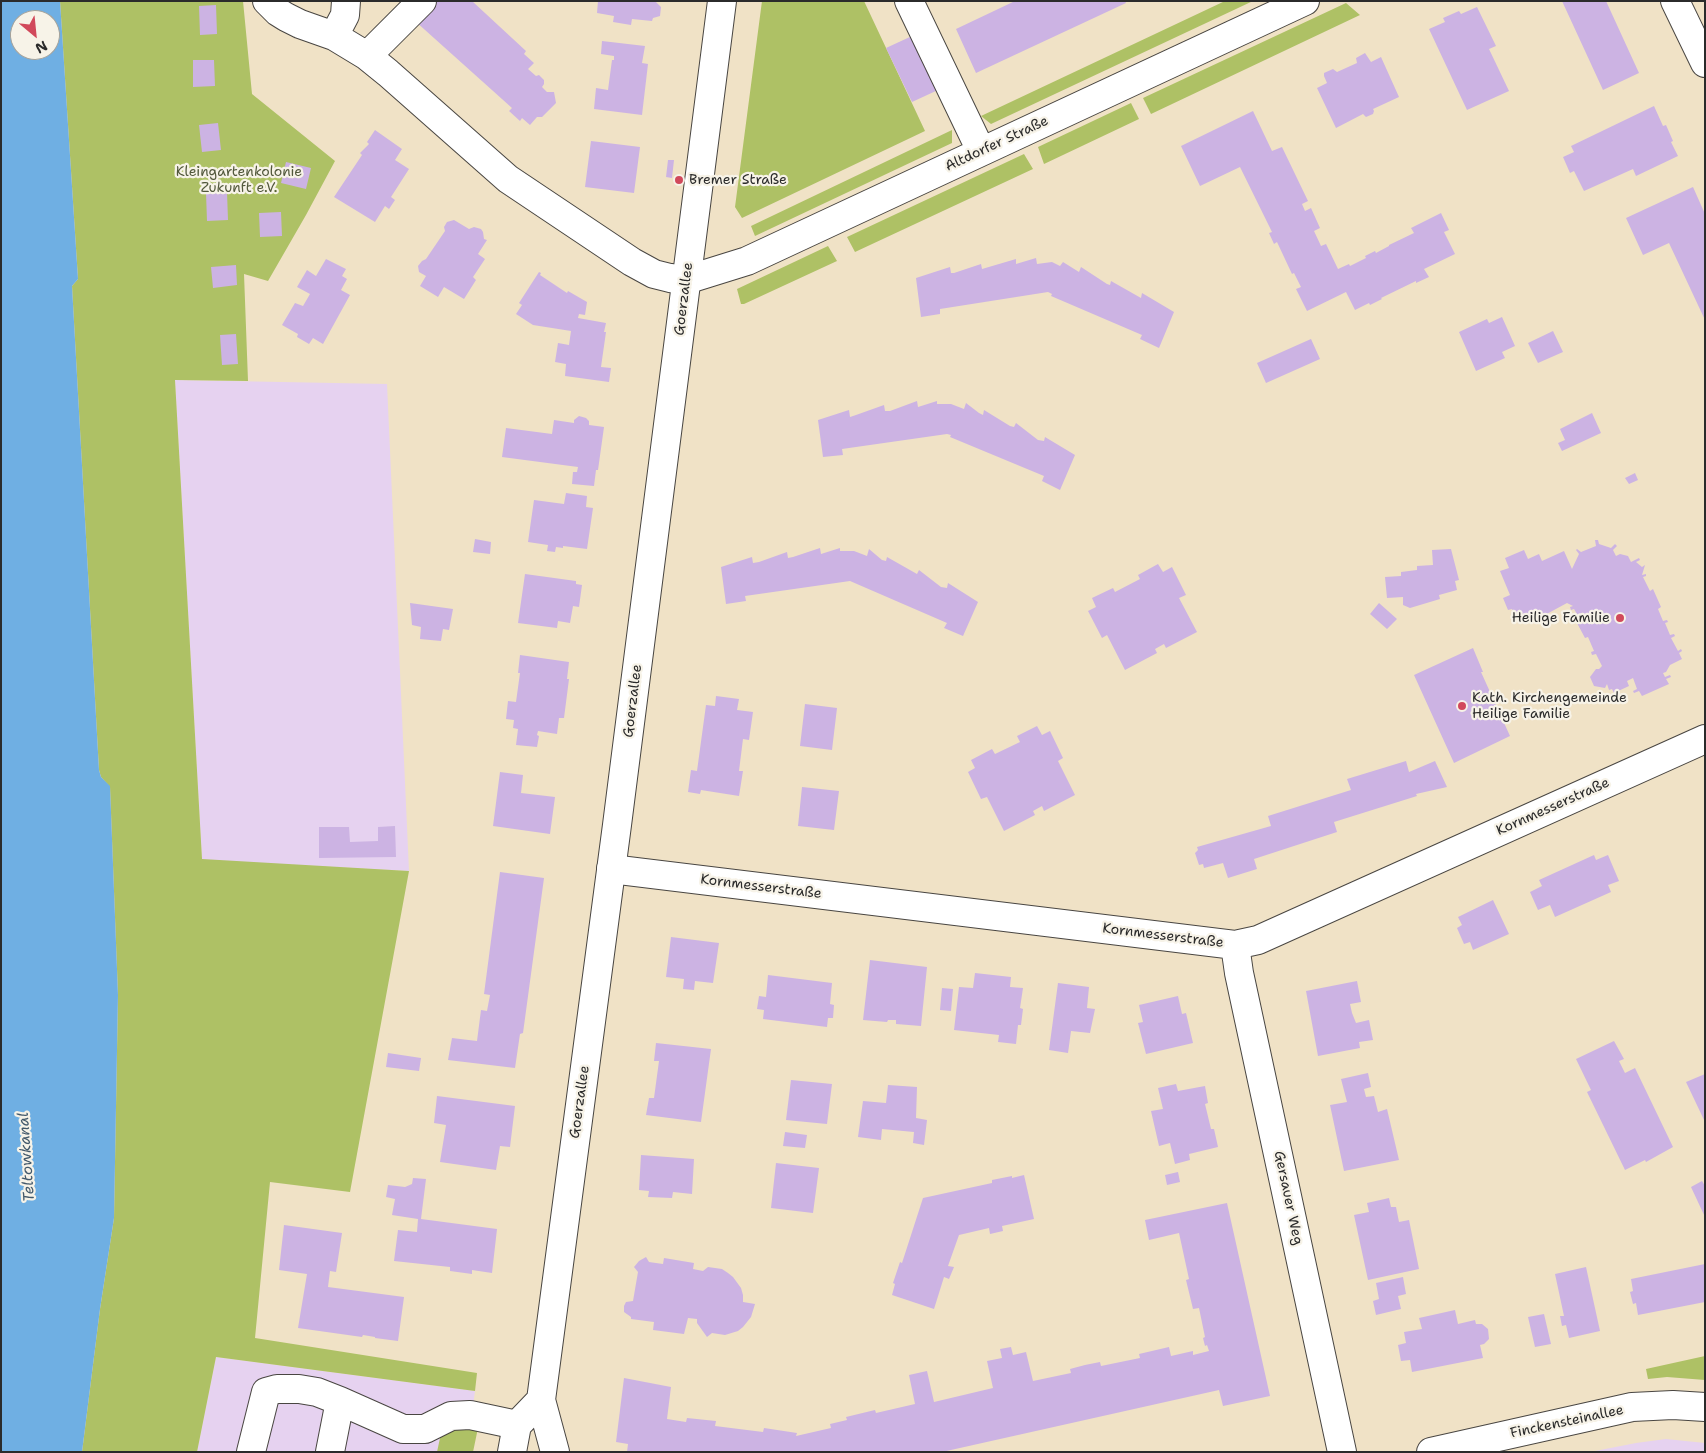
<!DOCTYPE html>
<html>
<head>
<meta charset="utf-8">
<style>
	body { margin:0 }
	#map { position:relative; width:1706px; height:1453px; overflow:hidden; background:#f0e2c6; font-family:"Shantell Sans",sans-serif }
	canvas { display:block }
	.frame { position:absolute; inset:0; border:2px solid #2b2b2b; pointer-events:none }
	.north { position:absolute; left:10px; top:10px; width:50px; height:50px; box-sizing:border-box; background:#f7f3e8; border:1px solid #a5a39c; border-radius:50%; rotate:152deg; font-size:14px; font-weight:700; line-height:20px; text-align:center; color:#2b2b2b }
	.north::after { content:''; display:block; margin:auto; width:18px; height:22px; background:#d1495b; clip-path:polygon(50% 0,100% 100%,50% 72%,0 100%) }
</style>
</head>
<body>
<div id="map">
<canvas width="1706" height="1453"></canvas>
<div class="frame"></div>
<div class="north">N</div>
</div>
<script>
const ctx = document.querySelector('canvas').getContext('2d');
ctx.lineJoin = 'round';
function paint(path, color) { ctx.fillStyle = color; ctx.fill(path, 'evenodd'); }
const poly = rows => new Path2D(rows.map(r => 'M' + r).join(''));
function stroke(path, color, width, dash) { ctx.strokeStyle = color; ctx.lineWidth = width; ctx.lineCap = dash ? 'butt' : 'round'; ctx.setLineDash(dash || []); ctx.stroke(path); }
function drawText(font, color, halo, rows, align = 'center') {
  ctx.font = font + ' "Shantell Sans",sans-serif'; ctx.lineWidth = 4.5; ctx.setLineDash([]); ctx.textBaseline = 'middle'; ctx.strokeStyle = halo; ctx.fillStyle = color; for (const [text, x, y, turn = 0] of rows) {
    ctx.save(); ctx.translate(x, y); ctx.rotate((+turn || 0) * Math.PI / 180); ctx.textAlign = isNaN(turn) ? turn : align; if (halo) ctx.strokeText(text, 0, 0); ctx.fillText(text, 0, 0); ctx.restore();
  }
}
paint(poly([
	[175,380,387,384,409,871,202,860],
	[216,1357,475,1391,467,1452,197,1452],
	[1666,1439,1705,1443,1705,1452,1590,1452,1636,1443]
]), '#e6d2f0');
paint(poly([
	[60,1,243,1,252,94,335,161,306,215,268,281,244,274,248,381,175,380,202,859,409,871,350,1192,270,1182,255,1338,477,1373,475,1391,216,1357,197,1452,82,1452,100,1309,114,1218,118,995,110,787,101,777,99,770,72,286,78,279],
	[762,1,864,1,925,131,742,218,735,207],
	[1225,1,1253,1,991,124,981,116],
	[1346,3,1360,15,1151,114,1143,98],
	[1131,103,1139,119,1044,164,1038,147],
	[952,130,952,143,755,236,751,226],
	[1024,154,1033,169,855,252,847,237],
	[828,246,837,261,744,304,741,304,737,289],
	[1705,1356,1705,1380,1667,1377,1648,1379,1646,1369],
	[455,1426,478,1428,473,1452,437,1452,440,1438,445,1431]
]), '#aec165');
paint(poly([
	[1,1,60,1,78,279,72,286,99,770,101,777,110,786,118,995,114,1218,100,1309,82,1452,1,1452],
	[20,20,50,20,50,50,20,50]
]), '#6fafe3');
paint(poly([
	[434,1,472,1,526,51,524,54,534,63,528,69,536,76,539,75,544,80,544,84,542,87,547,92,554,92,556,103,542,117,537,117,530,125,522,118,520,121,509,111,512,108,415,21],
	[598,1,655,1,661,7,660,16,653,18,652,21,632,19,631,25,613,22,614,16,597,13],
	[1015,1,1125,1,1126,3,976,73,956,29],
	[1562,1,1606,1,1639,73,1603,90],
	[216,5,217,34,200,35,199,6],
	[1477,7,1496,46,1489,49,1509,91,1467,110,1429,29,1445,22,1443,18,1459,11,1461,14],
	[912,36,938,90,912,102,886,48],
	[602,41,645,46,642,63,648,64,642,115,594,109,596,88,608,90,612,60,614,60,614,56,601,54],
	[1365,53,1371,62,1381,57,1399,97,1373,109,1374,111,1373,114,1366,117,1363,114,1336,128,1317,88,1327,83,1324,76,1324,73,1333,69,1337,72,1357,63,1356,58],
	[193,60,214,60,215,86,193,87],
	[1654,106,1663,126,1666,125,1673,141,1671,142,1678,156,1636,176,1633,169,1584,191,1574,171,1570,173,1563,157,1574,152,1571,146],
	[1253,111,1272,151,1282,147,1308,201,1302,204,1305,211,1311,208,1320,228,1314,231,1321,246,1326,244,1338,269,1349,264,1350,266,1366,258,1365,256,1375,251,1376,253,1389,246,1389,245,1414,233,1411,228,1441,213,1449,230,1444,232,1455,254,1424,269,1429,277,1416,283,1416,281,1381,298,1382,299,1370,305,1369,303,1355,310,1346,292,1307,311,1296,289,1301,287,1294,273,1292,274,1277,242,1274,244,1269,233,1272,232,1240,167,1200,186,1181,146],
	[218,123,221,150,202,152,199,125],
	[375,130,402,149,395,160,409,169,391,197,395,200,389,209,385,206,375,222,334,197,362,155,360,153,369,144,367,142],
	[591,141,640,147,634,193,585,187],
	[668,160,674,160,672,178,666,177],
	[286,162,311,168,306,189,281,183],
	[1693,187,1705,214,1705,320,1669,243,1643,255,1626,218],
	[227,192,228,220,207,221,206,193],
	[281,212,282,236,260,237,259,213],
	[454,220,469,229,474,227,481,229,483,232,484,239,487,240,478,254,485,259,473,277,476,280,464,299,444,287,438,297,420,286,426,276,419,272,418,266,422,261,426,259,445,231,444,227,447,222],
	[1036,258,1037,264,1052,262,1060,266,1063,262,1079,272,1081,267,1107,284,1110,285,1111,281,1141,298,1142,293,1174,312,1159,348,1140,339,1142,335,1051,296,1052,294,1048,292,940,309,940,314,921,317,916,278,950,267,951,273,954,273,981,264,982,269,1016,259,1016,264],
	[326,259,346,269,342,276,347,279,341,290,350,295,323,344,313,338,309,344,297,337,298,334,282,325,295,303,303,306,310,294,297,287,307,270,316,276],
	[236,265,237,285,213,288,211,267],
	[539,272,541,273,540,275,567,293,568,291,587,302,585,315,579,314,578,318,606,323,604,332,606,332,601,367,611,368,609,382,565,376,566,364,555,362,558,343,569,345,571,331,533,325,516,314,522,305,519,303],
	[1502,317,1515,346,1502,352,1505,358,1476,371,1459,332,1487,319,1489,323],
	[1553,331,1563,352,1538,363,1528,343],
	[236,334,238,364,222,365,220,335],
	[1311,339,1320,359,1266,383,1257,363],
	[917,401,918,407,937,401,937,404,951,404,964,409,966,403,979,413,983,415,984,410,1010,426,1014,427,1016,423,1038,440,1044,441,1045,437,1075,455,1060,490,1042,481,1044,476,950,437,951,435,947,434,842,449,843,455,823,457,818,420,849,410,850,417,856,415,884,405,885,411,890,411],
	[1592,413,1601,433,1562,451,1558,443,1565,440,1560,429],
	[579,416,586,418,589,421,589,425,604,427,598,470,596,470,594,486,572,484,573,472,577,472,578,467,502,457,506,428,552,434,554,420,574,423,574,420],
	[1635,473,1638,480,1629,484,1625,478],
	[566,493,587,496,586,507,593,508,587,549,563,546,563,548,556,547,555,552,547,551,548,545,528,542,534,500,564,504],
	[475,539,491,542,490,554,473,552],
	[1595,540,1598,540,1599,544,1611,548,1615,544,1617,546,1613,550,1616,556,1620,554,1628,556,1631,562,1639,558,1640,560,1636,562,1642,567,1645,565,1642,575,1646,574,1646,576,1643,577,1650,591,1653,589,1661,607,1658,609,1663,621,1667,620,1668,622,1665,623,1670,635,1674,634,1675,636,1671,638,1678,651,1681,649,1682,651,1679,653,1682,659,1670,665,1666,672,1663,673,1665,677,1670,675,1671,677,1666,679,1669,684,1642,696,1639,691,1634,693,1633,691,1637,689,1633,678,1627,681,1629,686,1614,693,1612,689,1609,690,1607,684,1605,688,1594,686,1590,677,1596,669,1599,669,1602,666,1596,654,1592,655,1591,652,1594,651,1588,637,1585,638,1577,623,1581,621,1574,609,1571,610,1570,607,1573,606,1567,603,1543,616,1542,613,1519,624,1512,609,1508,610,1503,598,1510,595,1500,571,1509,568,1505,558,1524,550,1528,559,1539,554,1542,561,1564,551,1572,569,1579,554,1576,550,1577,549,1581,552,1596,546],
	[820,548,821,554,840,548,840,551,854,551,867,556,869,549,882,560,886,561,887,557,917,574,919,570,941,587,947,588,948,583,978,602,963,636,944,628,947,623,850,581,745,596,746,601,726,604,721,567,752,557,753,563,759,562,787,552,788,558,793,557],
	[1451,549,1459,580,1455,581,1457,590,1439,595,1440,599,1410,608,1403,605,1403,597,1387,598,1385,577,1401,576,1401,572,1417,570,1417,566,1433,565,1432,550],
	[1158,564,1163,572,1172,567,1186,595,1179,598,1197,632,1166,648,1164,644,1155,649,1157,653,1125,670,1107,635,1102,638,1088,611,1096,607,1092,598,1113,588,1115,592,1140,579,1138,575],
	[525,574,576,581,576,584,582,585,579,607,573,606,570,623,558,621,557,628,518,623],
	[410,603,453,609,449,630,443,629,441,641,420,639,421,627,412,625],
	[1379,603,1397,619,1387,629,1370,614],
	[1473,648,1483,672,1481,672,1510,736,1454,763,1414,675],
	[520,655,569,662,567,679,569,679,564,718,559,718,557,734,538,731,537,735,539,736,537,747,516,745,518,729,513,728,514,720,506,719,508,701,516,702,520,673,518,673],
	[716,696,739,699,737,710,753,712,749,740,743,739,739,771,743,771,739,796,701,790,700,794,688,792,691,770,697,771,706,705,715,706],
	[805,704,837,708,832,750,800,746],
	[1037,726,1042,735,1050,731,1063,758,1058,761,1075,795,1044,811,1042,806,1033,811,1035,815,1004,831,987,797,981,799,968,772,975,768,971,760,992,749,995,754,1020,742,1017,736],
	[1406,761,1409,772,1435,761,1447,787,1416,794,1417,796,1334,822,1337,832,1254,859,1257,869,1228,878,1223,863,1204,868,1203,864,1199,865,1195,853,1198,850,1197,847,1271,826,1268,816,1351,790,1347,779],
	[500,772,523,775,521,793,555,797,550,834,493,826],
	[802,787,839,791,834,830,798,826],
	[395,826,396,857,319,858,319,827,349,827,350,842,378,841,378,827],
	[1594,855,1596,860,1608,855,1619,881,1608,885,1611,892,1555,917,1550,905,1538,910,1530,892,1542,886,1539,880],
	[500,872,544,878,523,1033,520,1034,515,1068,448,1060,452,1038,477,1041,481,1010,487,1011,490,995,484,994],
	[1493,900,1509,934,1473,950,1470,942,1464,944,1457,928,1462,925,1458,917],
	[671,937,719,943,713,983,695,981,694,990,683,989,684,979,666,977],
	[870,960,927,967,921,1026,896,1024,896,1020,888,1020,887,1022,863,1020],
	[975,973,1011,977,1010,987,1023,988,1020,1008,1023,1009,1021,1025,1018,1025,1016,1044,998,1042,999,1035,954,1030,959,987,973,988],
	[768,975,832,983,830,1004,834,1005,833,1018,828,1018,827,1027,763,1019,764,1010,757,1009,759,996,766,997],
	[1357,981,1361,1002,1350,1004,1352,1013,1356,1023,1369,1020,1373,1040,1359,1042,1360,1048,1318,1056,1306,991],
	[1058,983,1089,987,1087,1008,1095,1009,1090,1033,1071,1031,1068,1053,1049,1050],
	[942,988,953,989,951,1011,940,1010],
	[1178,996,1182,1014,1186,1013,1193,1043,1146,1054,1138,1023,1143,1022,1139,1005],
	[1614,1041,1624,1059,1619,1061,1625,1073,1635,1068,1673,1147,1646,1162,1645,1160,1625,1170,1587,1092,1591,1090,1576,1059],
	[656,1043,711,1049,701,1122,646,1115,649,1098,654,1098,659,1061,654,1061],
	[388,1053,421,1058,419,1071,386,1067],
	[1368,1073,1371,1087,1364,1089,1366,1097,1374,1096,1378,1112,1387,1109,1399,1160,1344,1171,1330,1105,1347,1102,1341,1079],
	[1705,1074,1705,1122,1686,1082],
	[791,1080,832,1084,827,1124,786,1120],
	[1176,1084,1178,1091,1205,1086,1208,1103,1205,1104,1211,1129,1214,1129,1218,1147,1189,1154,1190,1160,1175,1164,1170,1143,1159,1146,1151,1111,1163,1109,1158,1088],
	[888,1085,917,1087,916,1118,927,1120,924,1145,913,1143,914,1132,882,1129,881,1140,858,1137,863,1101,886,1103],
	[437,1096,515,1106,510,1147,500,1146,496,1170,440,1162,446,1125,434,1123],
	[785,1132,807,1135,805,1148,783,1146],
	[641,1155,694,1159,692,1194,673,1192,672,1198,648,1197,649,1191,639,1190],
	[776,1163,819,1168,813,1213,771,1208],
	[1178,1172,1180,1182,1167,1185,1165,1175],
	[1024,1175,1034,1219,1002,1226,1003,1231,990,1234,989,1228,959,1235,948,1266,954,1267,949,1279,944,1277,934,1309,892,1295,895,1284,893,1283,900,1262,902,1263,923,1198,992,1183,992,1180,1012,1176,1012,1178],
	[413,1178,426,1179,421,1219,497,1229,492,1273,472,1270,472,1274,450,1271,450,1267,394,1261,398,1230,417,1232,418,1219,392,1215,395,1199,386,1197,388,1185,405,1187,412,1184],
	[1702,1181,1705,1186,1705,1217,1691,1187],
	[1389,1198,1391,1207,1396,1207,1399,1222,1409,1220,1419,1269,1368,1280,1354,1215,1369,1212,1367,1203],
	[1227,1203,1270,1396,1223,1406,1219,1390,942,1452,627,1452,628,1444,616,1442,624,1378,671,1387,667,1419,686,1422,687,1418,716,1421,715,1426,763,1432,764,1428,797,1433,796,1436,831,1428,830,1424,847,1420,846,1417,875,1410,876,1413,915,1404,909,1375,927,1371,934,1402,993,1388,987,1361,1002,1358,1000,1349,1011,1347,1013,1355,1026,1352,1033,1381,1071,1373,1070,1369,1085,1365,1100,1362,1101,1366,1140,1358,1139,1354,1169,1347,1171,1356,1193,1351,1193,1355,1209,1351,1207,1345,1205,1346,1203,1338,1205,1337,1199,1308,1193,1309,1186,1280,1189,1279,1179,1233,1149,1240,1145,1220],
	[284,1225,342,1233,336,1272,330,1271,328,1287,404,1297,398,1341,375,1338,375,1337,363,1335,362,1337,298,1328,307,1274,279,1270],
	[646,1257,649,1262,663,1264,664,1258,694,1263,693,1269,703,1271,708,1267,722,1269,728,1273,733,1277,741,1288,743,1295,743,1302,755,1304,751,1317,743,1327,738,1331,725,1335,712,1333,707,1337,697,1323,697,1319,688,1318,684,1334,653,1330,654,1322,631,1319,631,1317,624,1312,624,1306,626,1302,633,1301,638,1272,634,1267,639,1261],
	[1705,1264,1705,1302,1638,1315,1636,1303,1633,1304,1630,1292,1633,1291,1631,1279],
	[1586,1267,1600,1331,1569,1338,1566,1325,1562,1326,1560,1316,1564,1316,1555,1274],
	[1403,1277,1406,1294,1398,1296,1401,1309,1376,1315,1373,1301,1379,1299,1376,1283],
	[1455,1310,1458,1324,1475,1320,1476,1324,1482,1324,1488,1329,1489,1339,1484,1344,1480,1345,1483,1358,1412,1372,1410,1360,1401,1361,1398,1345,1406,1343,1404,1332,1422,1329,1419,1318],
	[1544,1314,1551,1344,1535,1347,1528,1317]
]), '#ccb3e3');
const minor = poly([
	[267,1,278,12,286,17,300,24,334,36,367,56,388,73,508,179,632,262,654,274,670,278,686,280,747,261,1305,1],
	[909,1,981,151],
	[1675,1,1705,63],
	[334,36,345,15,346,1],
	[367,56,422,1],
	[611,869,1235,945,1258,940,1705,739],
	[1235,945,1239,973,1342,1452],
	[251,1452,266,1392,277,1389,299,1389,317,1392,340,1401],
	[330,1452,340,1401,403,1429,425,1429,451,1416,470,1415,517,1425],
	[1431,1452,1632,1407,1673,1405,1705,1407]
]);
const major = poly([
	[512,1452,517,1425,541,1400],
	[555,1452,541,1400,617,825,722,1]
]);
stroke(minor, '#494642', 30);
stroke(major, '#494642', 30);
stroke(minor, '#fff', 28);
stroke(major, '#fff', 28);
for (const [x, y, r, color] of [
	[679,180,5,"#d1495b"],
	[1620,618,5,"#d1495b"],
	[1462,706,5,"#d1495b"]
]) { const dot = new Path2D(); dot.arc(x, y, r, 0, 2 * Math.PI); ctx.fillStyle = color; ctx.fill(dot); stroke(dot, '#f7f3e8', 2); }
drawText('14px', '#2b2b2b', '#f7f3e8', [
	["Altdorfer Straße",997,144,-25],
	["Goerzallee",684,299,-83],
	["Goerzallee",633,701,-83],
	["Kornmesserstraße",1553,807,-24],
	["Kornmesserstraße",761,887,7],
	["Kornmesserstraße",1163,936,7],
	["Goerzallee",580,1102,-82],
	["Gersauer Weg",1288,1198,78],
	["Finckensteinallee",1567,1422,-12]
]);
drawText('14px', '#52583c', '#f7f3e8', [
	["Kleingartenkolonie",239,172],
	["Zukunft e.V.",239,188]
]);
drawText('14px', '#2b2b2b', '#f7f3e8', [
	["Bremer Straße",689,180],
	["Heilige Familie",1610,618,"right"],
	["Kath. Kirchengemeinde",1472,698],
	["Heilige Familie",1472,714]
], 'left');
drawText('italic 15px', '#43596b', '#f7f3e8', [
	["Teltowkanal",27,1157,-94]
]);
</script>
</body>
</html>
